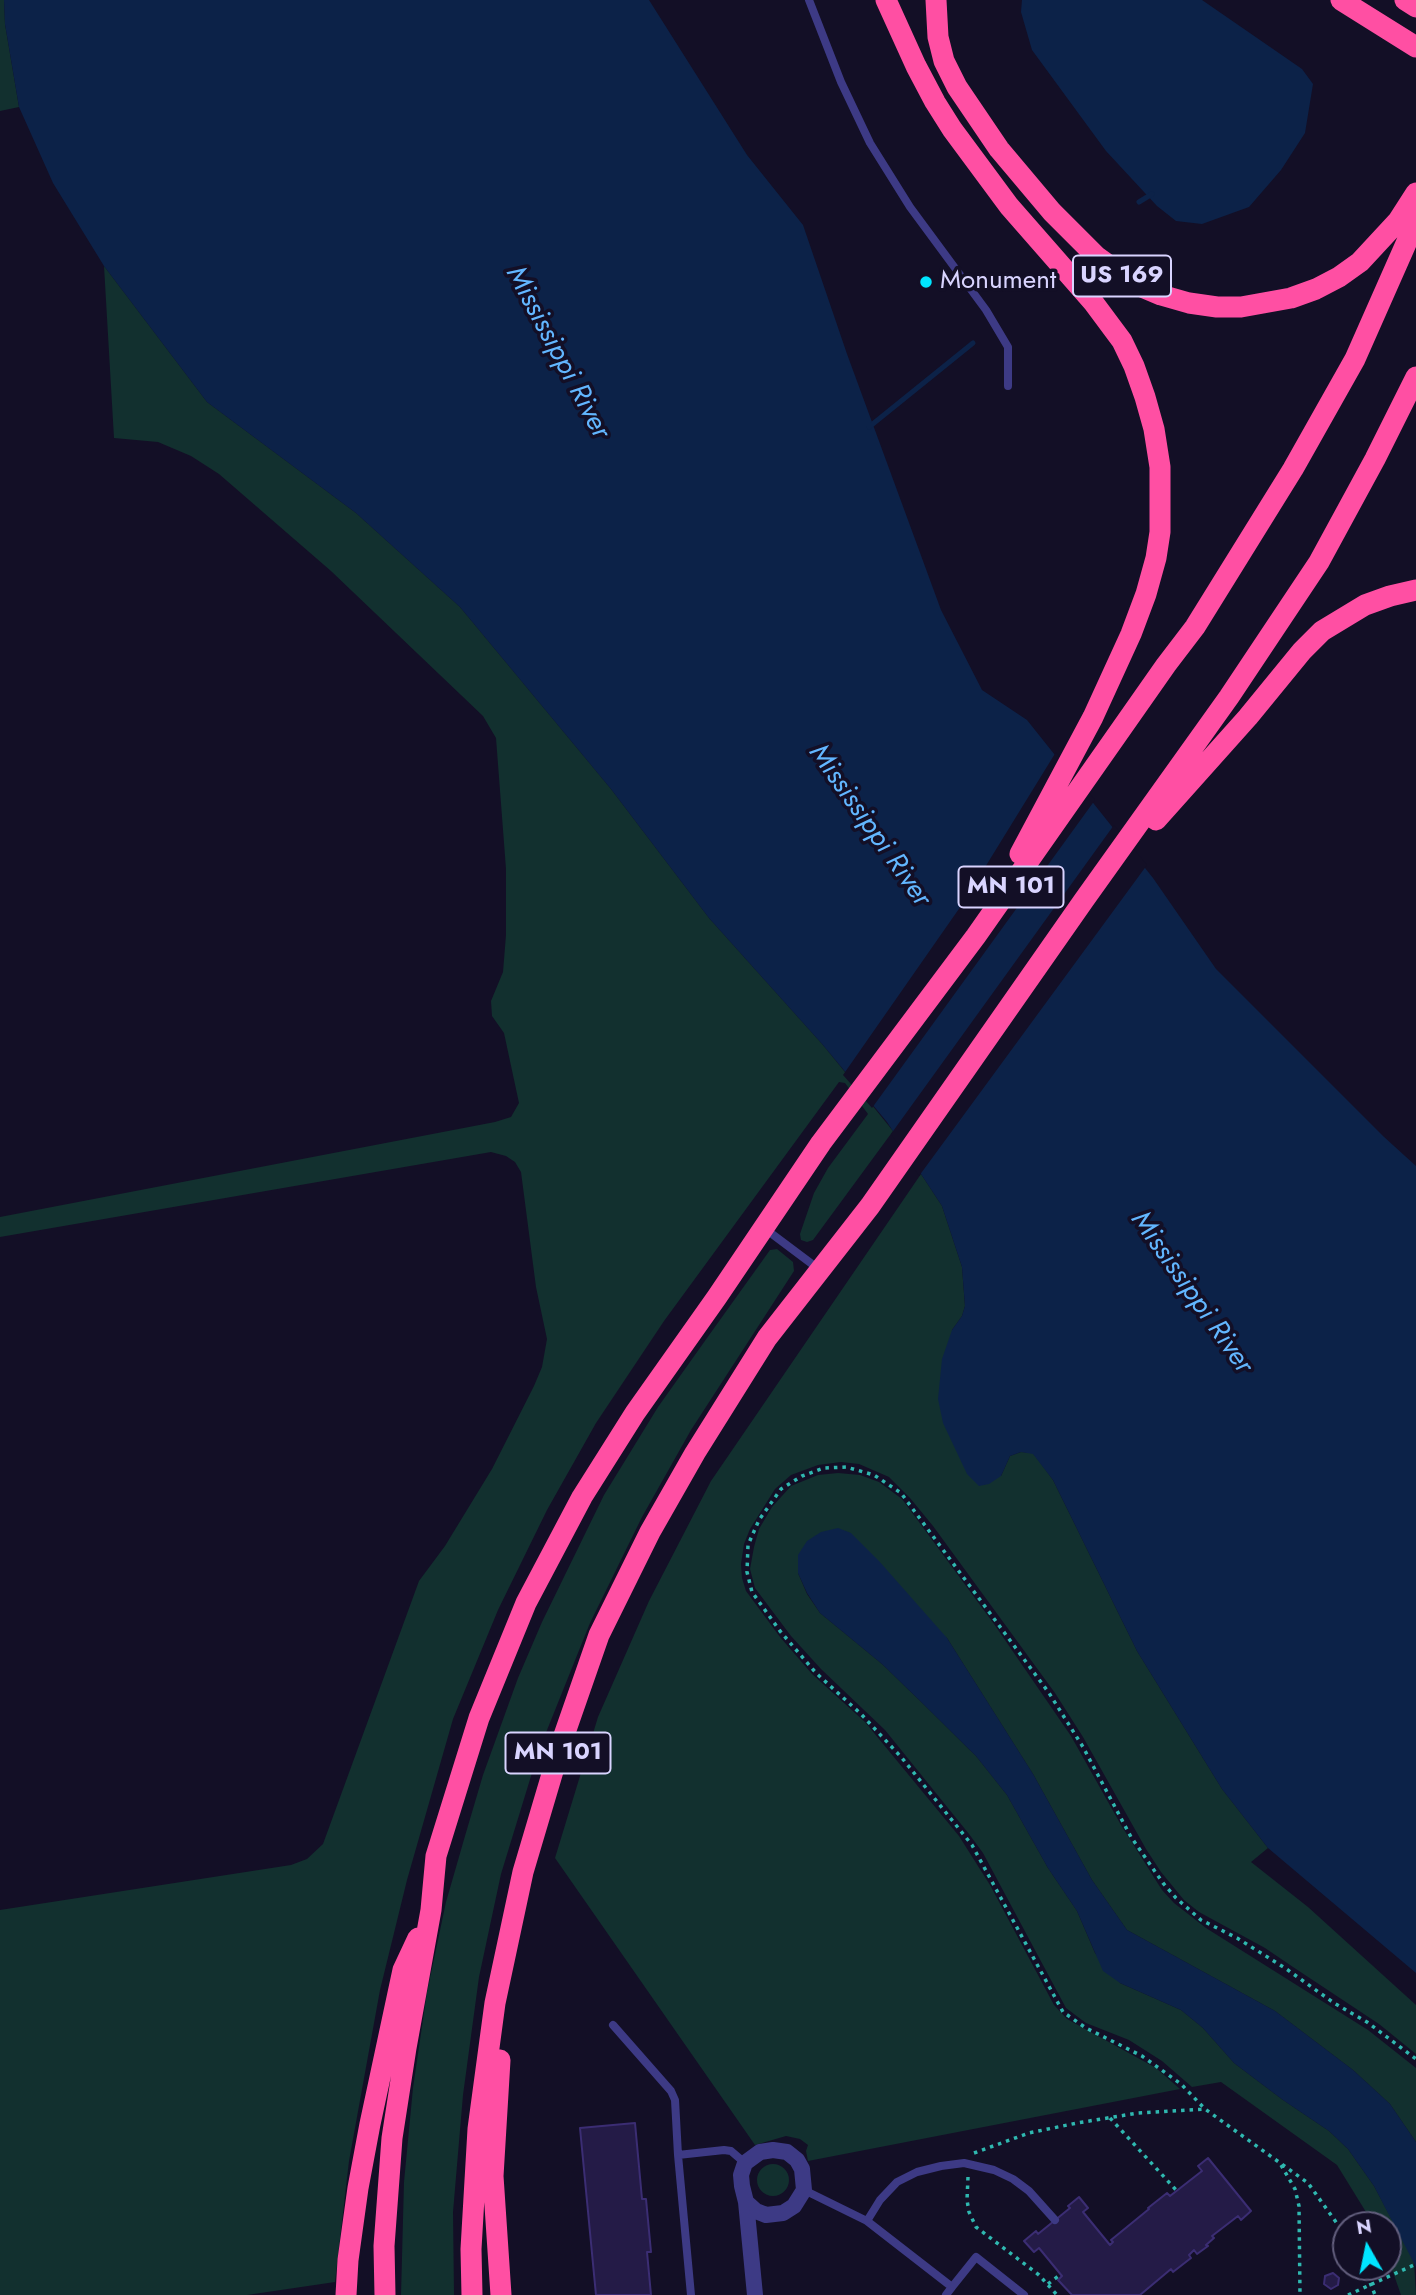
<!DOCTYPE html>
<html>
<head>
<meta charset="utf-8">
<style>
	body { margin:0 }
	#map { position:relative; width:1416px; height:2295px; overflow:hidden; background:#130f26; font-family:Jost,sans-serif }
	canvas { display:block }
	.north { position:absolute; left:1332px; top:2211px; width:70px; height:70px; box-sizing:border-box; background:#130f26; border:2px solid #625e7d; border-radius:50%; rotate:351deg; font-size:19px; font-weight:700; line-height:28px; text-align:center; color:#d9d4ff }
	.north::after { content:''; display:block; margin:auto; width:24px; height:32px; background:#00e5ff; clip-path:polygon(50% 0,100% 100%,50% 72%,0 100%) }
</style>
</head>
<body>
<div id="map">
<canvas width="1416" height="2295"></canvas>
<div class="north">N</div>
</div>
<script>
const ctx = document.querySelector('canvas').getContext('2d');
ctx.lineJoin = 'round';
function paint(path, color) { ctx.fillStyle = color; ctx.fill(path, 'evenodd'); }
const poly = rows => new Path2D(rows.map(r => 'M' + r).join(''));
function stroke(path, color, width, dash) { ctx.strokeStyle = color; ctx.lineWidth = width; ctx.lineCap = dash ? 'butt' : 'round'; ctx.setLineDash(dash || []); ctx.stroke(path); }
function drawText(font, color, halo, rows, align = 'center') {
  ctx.font = font + ' Jost,sans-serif'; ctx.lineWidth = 7; ctx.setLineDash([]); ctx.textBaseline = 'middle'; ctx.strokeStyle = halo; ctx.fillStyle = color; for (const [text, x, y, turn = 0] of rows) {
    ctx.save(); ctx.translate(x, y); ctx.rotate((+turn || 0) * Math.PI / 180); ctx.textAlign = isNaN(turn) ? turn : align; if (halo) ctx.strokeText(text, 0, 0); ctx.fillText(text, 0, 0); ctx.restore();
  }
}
paint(poly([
	[0,0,4,0,5,24,19,107,0,111],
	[104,266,207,402,356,513,460,607,611,789,709,918,823,1045,893,1131,813,1240,807,1242,801,1240,800,1234,814,1193,828,1168,868,1114,845,1083,839,1082,664,1321,596,1423,547,1510,498,1610,453,1719,407,1880,380,1990,349,2161,335,2282,247,2295,0,2295,0,1910,291,1865,307,1859,323,1844,419,1581,445,1546,492,1469,534,1386,542,1367,547,1339,536,1287,521,1172,515,1162,506,1156,491,1152,0,1237,0,1217,495,1122,511,1117,519,1103,504,1033,492,1016,491,1001,503,972,506,935,506,869,496,738,483,716,331,571,219,474,191,456,158,442,114,438],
	[921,1174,942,1206,962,1267,965,1306,962,1316,952,1330,1001,1476,1010,1456,1021,1452,1033,1453,1053,1480,1137,1651,1222,1789,1268,1848,1251,1862,1308,1907,1416,2005,1416,2054,1379,2024,1293,1967,1265,1948,1199,1912,1184,1900,1161,1872,1146,1849,1083,1737,1055,1693,933,1526,910,1498,889,1477,859,1464,841,1462,818,1465,791,1475,775,1489,750,1529,744,1544,741,1564,742,1578,746,1591,780,1637,812,1674,865,1722,959,1836,990,1885,1054,2005,1067,2019,1156,2068,1180,2089,808,2161,806,2151,808,2145,800,2139,786,2136,755,2145,555,1858,598,1717,649,1601,711,1481],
	[777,1249,793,1262,794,1271,691,1430,642,1517,590,1623,539,1750,501,1874,479,1977,463,2095,453,2212,454,2295,401,2295,404,2182,413,2088,427,1992,446,1902,465,1836,483,1775,518,1678,542,1622,604,1495,658,1407,707,1338,770,1250],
	[838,1473,860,1475,879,1482,902,1499,994,1624,1071,1736,1121,1825,1162,1890,1174,1903,1206,1928,1368,2030,1416,2068,1416,2142,1390,2104,1353,2070,1275,2011,1127,1930,1092,1880,1033,1774,947,1638,798,1573,807,1594,820,1613,882,1664,912,1693,976,1756,1007,1795,1048,1868,1077,1911,1095,1953,1120,1983,1181,2010,1203,2028,1234,2063,1283,2100,1329,2131,1348,2149,1374,2186,1414,2261,1416,2295,1401,2295,1388,2258,1388,2225,1374,2225,1337,2165,1221,2082,1192,2087,1162,2061,1129,2040,1086,2023,1066,2008,983,1853,969,1834,885,1730,821,1669,791,1636,755,1588,750,1569,754,1547,759,1529,772,1507,791,1486,818,1475],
	'757 2180a16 16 0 1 1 32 0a16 16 0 1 1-32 0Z'
]), '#12302f');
paint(poly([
	[4,0,649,0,747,155,803,225,847,354,941,610,982,690,1027,720,1153,878,1216,969,1383,1136,1416,1166,1416,1973,1268,1848,1222,1789,1137,1651,1053,1480,1033,1454,1021,1452,1010,1456,1001,1476,989,1484,979,1486,967,1474,943,1423,938,1399,942,1359,952,1330,962,1316,965,1306,962,1267,942,1206,887,1122,823,1045,709,918,611,789,460,607,356,513,207,402,104,266,53,183,19,107,5,24],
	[1022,0,1202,0,1302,69,1313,84,1305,133,1281,170,1249,207,1202,224,1176,221,1157,206,1106,151,1032,50,1021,12],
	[838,1528,851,1533,879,1561,947,1638,1033,1774,1092,1880,1127,1930,1275,2011,1353,2070,1390,2104,1416,2142,1416,2267,1374,2186,1348,2149,1329,2131,1283,2100,1234,2063,1203,2028,1181,2010,1120,1983,1103,1971,1077,1911,1048,1868,1007,1795,976,1756,912,1693,882,1664,820,1613,807,1593,798,1573,798,1555,807,1541,821,1532]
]), '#0c2248');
paint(poly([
	[1056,752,1095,800,872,1108,843,1075,963,903],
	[1114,825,1147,865,919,1176,891,1134]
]), '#130f26');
stroke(poly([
	[1139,202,1152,194],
	[869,427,973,343]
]), '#0c2248', 5);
const building = poly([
	[635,2123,642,2199,646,2199,651,2252,647,2252,651,2295,596,2295,580,2128,635,2123],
	[1208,2158,1251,2211,1241,2220,1238,2216,1212,2236,1214,2238,1206,2245,1208,2246,1197,2254,1194,2250,1189,2255,1191,2258,1173,2272,1171,2269,1140,2295,1072,2295,1058,2280,1062,2276,1039,2248,1034,2252,1024,2241,1036,2231,1038,2234,1070,2208,1068,2206,1079,2197,1088,2208,1083,2212,1110,2245,1113,2242,1111,2240,1149,2209,1148,2208,1167,2193,1170,2196,1202,2171,1198,2166,1208,2158],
	[1333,2273,1339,2278,1338,2285,1331,2289,1324,2284,1325,2276,1333,2273]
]);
paint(building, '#241b47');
stroke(building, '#3b2d73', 2);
stroke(poly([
	[1110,2118,1177,2191],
	[974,2153,1029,2133,1077,2123,1138,2113,1205,2109],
	[1281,2165,1295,2189,1299,2206,1300,2295],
	[968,2177,967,2200,969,2212,976,2227,1039,2275,1057,2295],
	[1346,2236,1308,2183,1205,2109,1181,2084,1142,2056,1086,2028,1063,2012,972,1845,902,1758,861,1714,816,1673,780,1631,752,1592,747,1572,748,1545,759,1520,781,1489,802,1476,824,1468,846,1467,874,1475,901,1493,1049,1693,1083,1747,1131,1837,1163,1883,1176,1898,1201,1920,1237,1938,1285,1968,1334,2003,1367,2022,1416,2059],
	[1364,2267,1375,2295],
	[1048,2284,1061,2274],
	[1348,2295,1416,2264]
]), '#2fb8b0', 3.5, [3.5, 5]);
stroke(poly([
	[809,0,841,82,870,143,910,207,986,310,1008,347,1008,386],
	[764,1228,820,1270],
	[613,2025,671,2091,675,2100,678,2155],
	[804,2190,867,2221,952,2287,946,2295],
	[867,2221,880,2200,897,2182,917,2172,941,2166,964,2163,994,2170,1013,2179,1029,2191,1055,2220],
	[952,2287,976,2257,1024,2295],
	[691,2295,678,2155,724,2150,731,2151,745,2163]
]), '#3d3a85', 8);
stroke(poly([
	[746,2202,756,2211,766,2215,783,2213,794,2206,804,2190,802,2169,797,2160,787,2152,773,2150,760,2152,745,2163,741,2175,742,2186,746,2202,755,2295]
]), '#3d3a85', 16);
stroke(poly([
	[886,0,916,66,935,102,952,129,1009,206,1093,302,1122,341,1134,366,1145,397,1154,429,1160,467,1160,532,1156,558,1146,594,1131,634,1093,717,1020,854],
	[936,0,938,37,944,61,957,87,999,149,1052,212,1096,256,1135,284,1161,295,1189,303,1217,307,1241,307,1291,298,1316,289,1339,277,1360,262,1398,221,1416,193],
	[1341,0,1416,47],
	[1405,0,1416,7],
	[1156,820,1248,717,1302,651,1322,631,1365,605,1390,596,1416,590],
	[500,2060,493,2176,501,2295],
	[346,2295,348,2260,358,2188,370,2124,403,1970,418,1938],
	[385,2295,384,2246,392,2138,406,2048,431,1910,436,1856,479,1718,526,1603,582,1497,635,1413,717,1297,821,1143,976,936,1166,665,1195,627,1293,469,1355,359,1416,221],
	[472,2295,471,2249,478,2129,495,2003,523,1872,561,1744,599,1635,650,1532,695,1453,767,1338,870,1206,1084,900,1229,697,1319,562,1375,459,1416,377]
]), '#ff4fa3', 21);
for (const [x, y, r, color] of [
	[926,282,7,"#00e5ff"]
]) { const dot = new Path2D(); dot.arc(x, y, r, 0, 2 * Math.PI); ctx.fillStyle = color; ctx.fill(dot); stroke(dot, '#130f26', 2.5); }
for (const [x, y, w] of [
	[1122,276,98],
	[1011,887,105],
	[558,1753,105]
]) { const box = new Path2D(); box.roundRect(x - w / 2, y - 20.5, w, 41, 5); ctx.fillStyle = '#130f26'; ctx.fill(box); stroke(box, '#d9d4ff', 2); }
drawText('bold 24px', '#d9d4ff', null, [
	["US 169",1122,276],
	["MN 101",1011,887],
	["MN 101",558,1753]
]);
drawText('26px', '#d9d4ff', '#130f26', [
	["Monument",940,282]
], 'left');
drawText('italic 28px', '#62b6ff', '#130f26', [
	["Mississippi River",557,353,62],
	["Mississippi River",869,826,55],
	["Mississippi River",1191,1293,55]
]);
</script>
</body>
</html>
